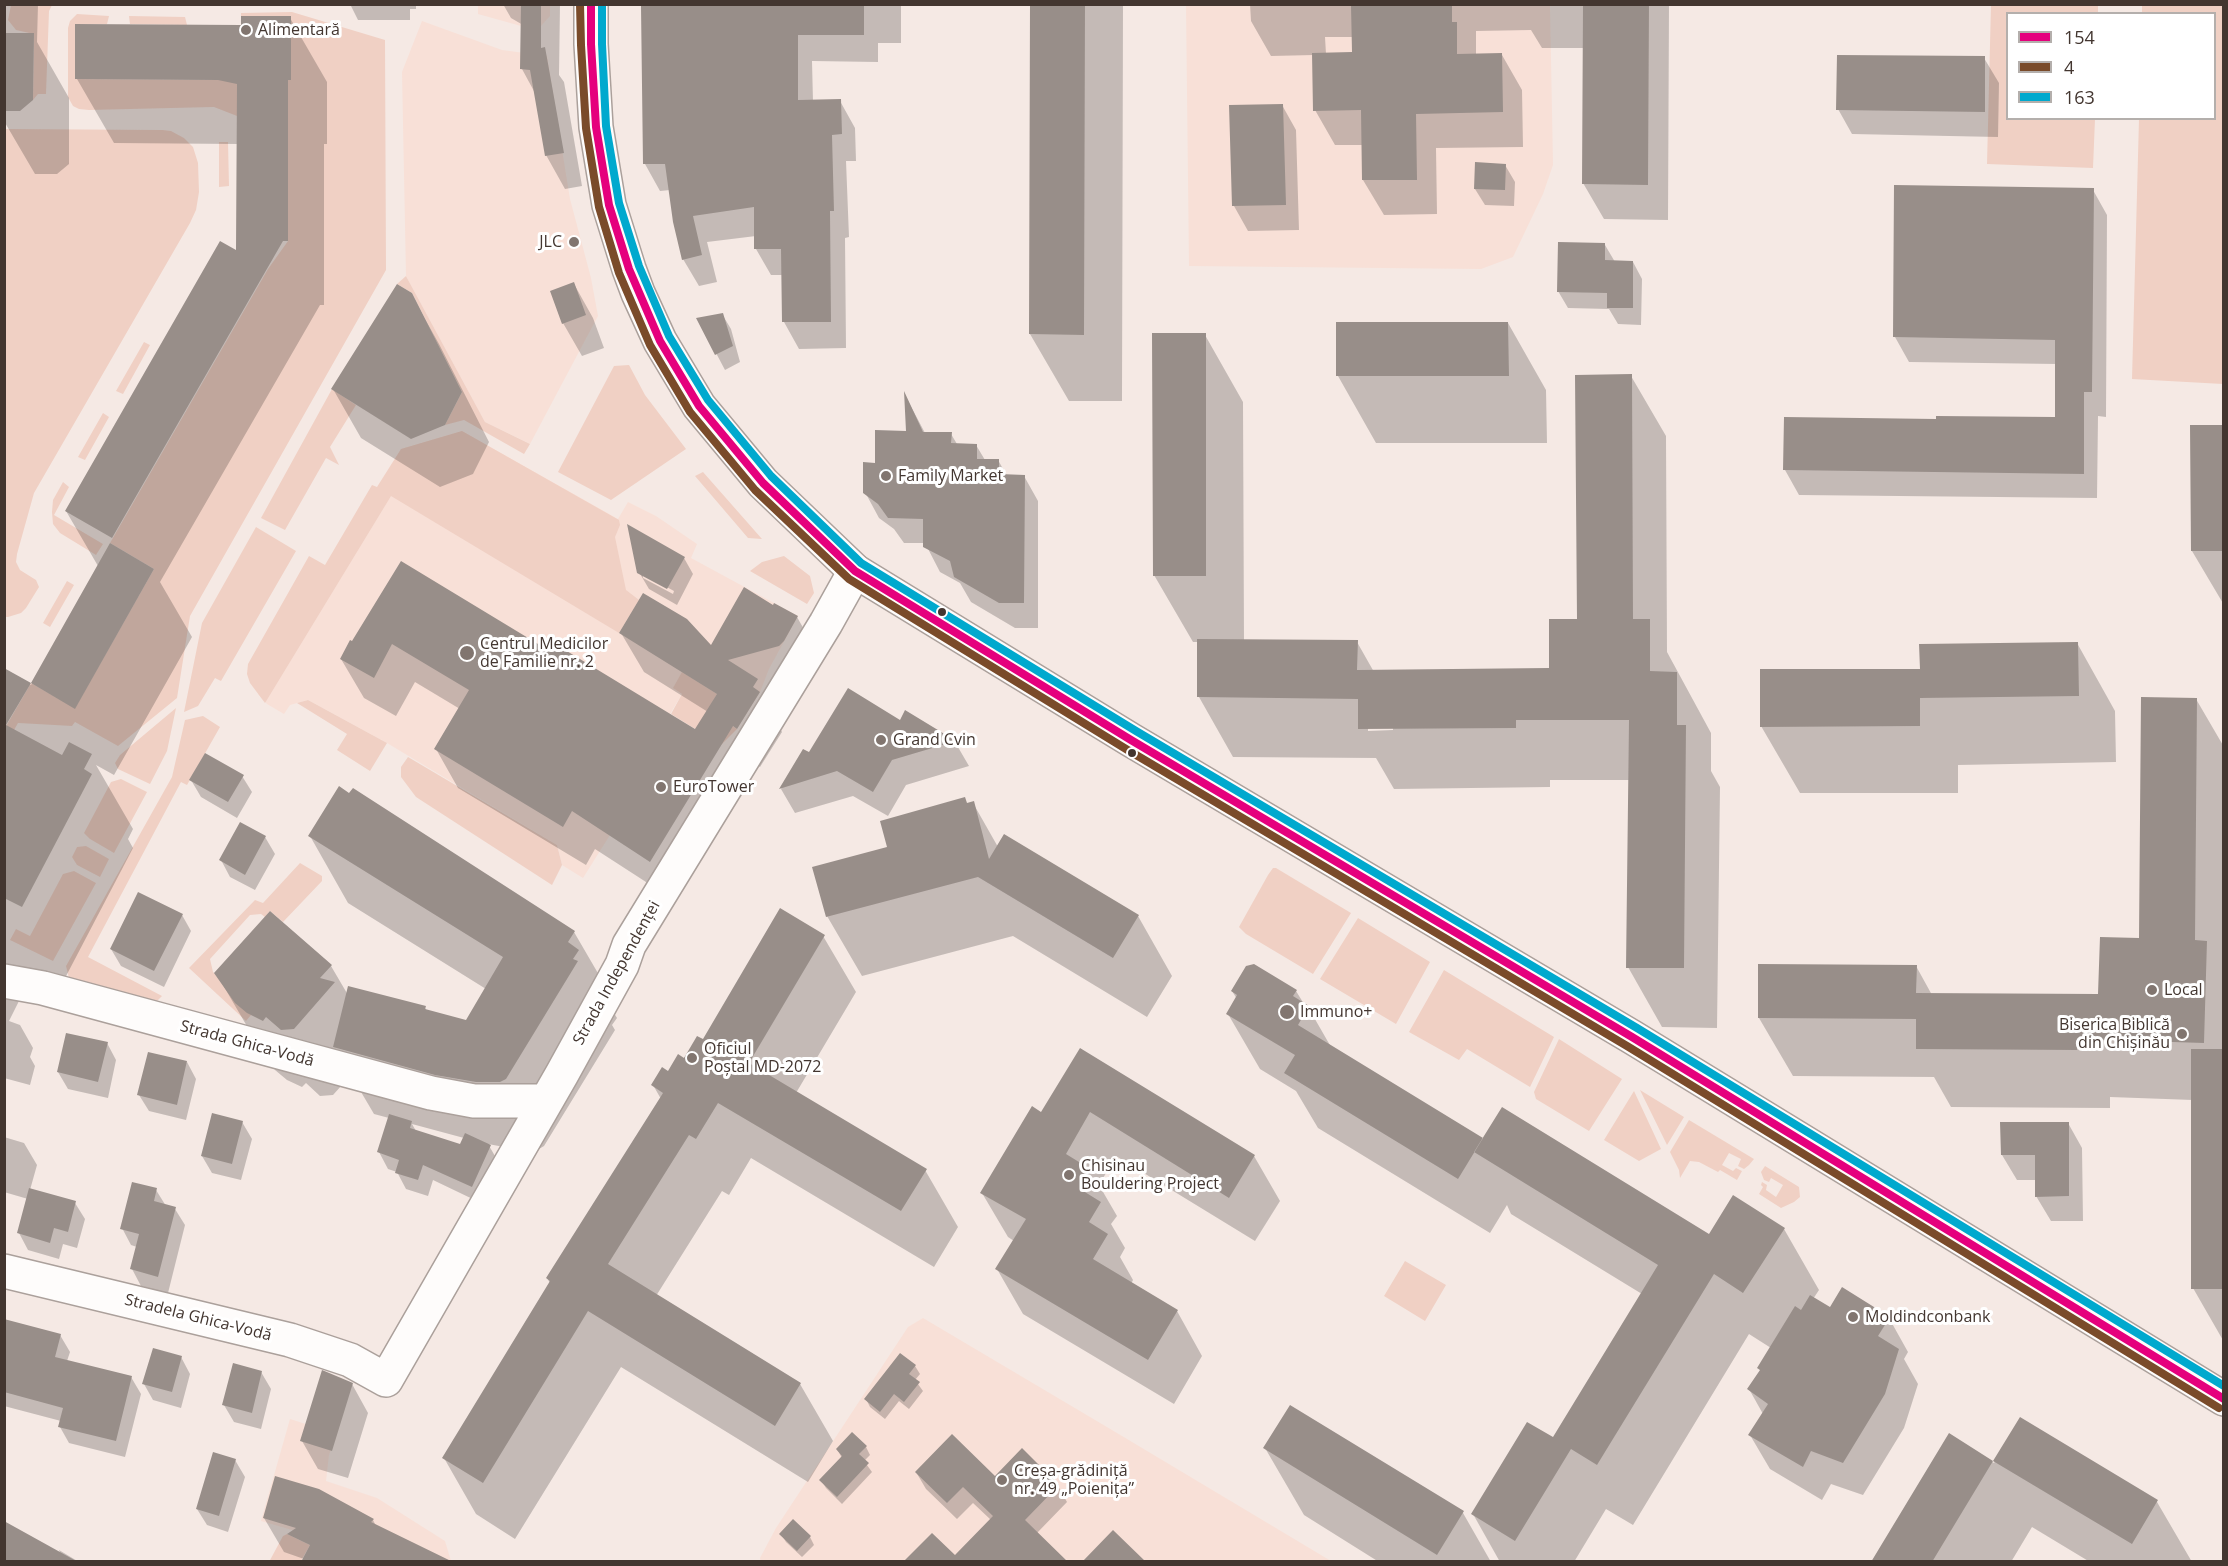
<!DOCTYPE html>
<html>
<head>
<meta charset="utf-8">
<style>
	body { margin:0 }
	#map { position:relative; width:2228px; height:1566px; overflow:hidden; background:#f5e9e4; font-family:"Open Sans",sans-serif }
	canvas { display:block }
	.frame { position:absolute; inset:0; border:6px solid #433630; pointer-events:none }
	.legend { position:absolute; left:2006px; top:12px; width:210px; height:108px; box-sizing:border-box; background:#fff; border:2px solid #b4afac; margin:0; padding:8px 10px; list-style:none; font-size:18px; color:#433630 }
	.legend li { display:flex; align-items:center; gap:12px; height:30px }
	.legend b { width:30px; border:2px solid #b4afac }
</style>
</head>
<body>
<div id="map">
<canvas width="2228" height="1566"></canvas>
<div class="frame"></div>
<ul class="legend">
<li><b style="height:8px;background:#e5007d"></b>154</li>
<li><b style="height:8px;background:#7a4b2a"></b>4</li>
<li><b style="height:8px;background:#00a9ce"></b>163</li>
</ul>
</div>
<script>
const ctx = document.querySelector('canvas').getContext('2d');
ctx.lineJoin = 'round';
function paint(path, color) { ctx.fillStyle = color; ctx.fill(path, 'evenodd'); }
const poly = rows => new Path2D(rows.map(r => 'M' + r).join(''));
function stroke(path, color, width, dash) { ctx.strokeStyle = color; ctx.lineWidth = width; ctx.lineCap = dash ? 'butt' : 'round'; ctx.setLineDash(dash || []); ctx.stroke(path); }
function drawText(font, color, halo, rows, align = 'center') {
  ctx.font = font + ' "Open Sans",sans-serif'; ctx.lineWidth = 6; ctx.setLineDash([]); ctx.textBaseline = 'middle'; ctx.strokeStyle = halo; ctx.fillStyle = color; for (const [text, x, y, turn = 0] of rows) {
    ctx.save(); ctx.translate(x, y); ctx.rotate((+turn || 0) * Math.PI / 180); ctx.textAlign = isNaN(turn) ? turn : align; if (halo) ctx.strokeText(text, 0, 0); ctx.fillText(text, 0, 0); ctx.restore();
  }
}
paint(poly([
	[478,5,550,5,550,16,541,26,521,26,478,14],
	[1186,5,1550,5,1553,165,1543,194,1513,257,1481,269,1189,266],
	[422,21,502,50,547,56,570,199,591,278,598,316,530,444,485,422,406,276,402,72],
	[462,431,618,519,628,502,656,516,697,544,691,558,798,616,769,669,760,692,737,729,673,688,682,694,601,829,610,835,583,878,562,865,557,845,387,743,308,700,290,705,284,714,267,704,258,694,401,449],
	[923,1318,1117,1433,1331,1561,761,1562,760,1558,776,1528,908,1327],
	[290,1419,337,1434,329,1455,326,1481,377,1498,445,1541,451,1561,341,1561,310,1545,292,1530,261,1521]
]), '#f8e0d7');
paint(poly([
	[11,5,52,5,49,11,46,94,38,94,33,100,34,34,16,30,8,20],
	[1991,5,2098,5,2098,13,2008,14,2008,118,2095,119,2093,168,1987,164],
	[2142,5,2223,5,2223,384,2132,379,2139,119,2214,118,2214,14,2142,13],
	[292,12,385,40,386,270,190,616,177,698,118,746,75,722,72,726,18,723,5,746,5,728,31,683,75,708,154,569,110,543,268,269,288,241,288,80,291,80,290,16,241,16,241,13],
	[77,14,109,16,107,24,75,24,75,79,237,80,237,116,214,107,89,110,79,109,73,106,68,97,68,28,70,21],
	[129,16,185,17,187,25,130,24],
	[5,129,163,130,171,131,184,138,193,147,198,163,199,192,196,210,190,223,34,493,17,554,16,562,20,570,36,580,39,587,26,608,21,613,8,617,4,617],
	[219,142,228,142,229,186,219,187],
	[406,276,485,422,530,444,524,454,464,420,445,425,462,392,412,293,397,284],
	[144,342,150,345,123,394,116,391],
	[629,365,645,395,686,449,611,500,558,472,614,366],
	[332,389,356,405,330,447,339,465,326,458,285,530,261,518],
	[103,413,109,417,85,460,78,457],
	[462,431,619,520,620,525,615,537,626,590,639,600,619,633,391,496,265,703,250,683,247,674,248,664,309,556,325,565,372,485,377,487,401,449],
	[703,472,762,539,748,538,695,476],
	[63,482,69,487,54,515,103,544,96,555,60,533,53,524,52,512,53,500],
	[256,527,296,551,221,681,215,678,198,706,184,712,202,623],
	[784,556,810,576,814,593,807,604,750,571,762,562],
	[67,581,74,585,50,627,43,623],
	[682,672,717,694,708,710,737,729,721,745,671,714,682,694,673,688],
	[308,700,387,743,370,771,337,750,347,734,297,703],
	[176,708,167,751,150,784,118,769,115,763,120,755],
	[203,716,220,727,187,785,181,782,88,957,162,996,154,1004,69,978,66,966,172,777,185,720],
	[408,757,557,845,562,865,552,885,416,797,401,777,401,767],
	[121,779,147,792,114,853,90,839,84,833,111,782],
	[86,846,109,859,100,877,77,865,72,857,77,847],
	[300,863,322,876,322,881,283,922,270,911,265,917,261,914,250,915,210,959,213,972,227,984,251,1015,246,1021,189,968,255,900,263,903],
	[1273,868,1276,868,1351,913,1313,974,1246,934,1239,927,1268,875],
	[74,871,96,883,53,961,10,940,16,929,30,936,63,874],
	[1358,918,1430,962,1396,1024,1320,979],
	[1444,970,1554,1037,1530,1087,1467,1049,1459,1060,1409,1032],
	[1559,1039,1622,1079,1589,1131,1536,1099,1534,1092],
	[1640,1090,1684,1117,1667,1145],
	[1634,1091,1661,1149,1639,1161,1604,1140],
	[1689,1120,1754,1159,1749,1165,1744,1169,1738,1166,1741,1159,1729,1153,1722,1165,1733,1171,1736,1168,1742,1171,1737,1180,1720,1170,1718,1172,1699,1162,1690,1161,1680,1178,1679,1170,1670,1152],
	[1765,1166,1799,1187,1800,1197,1794,1202,1781,1208,1759,1194,1763,1187,1761,1185,1762,1182,1767,1185,1766,1190,1776,1197,1783,1185,1771,1178,1769,1182,1764,1180,1761,1172],
	[1405,1261,1446,1285,1425,1321,1384,1296],
	[287,1534,310,1545,301,1561,269,1562,283,1536]
]), '#f0d0c4');
paint(poly([
	[4,4,38,4,37,42,69,98,69,164,57,174,35,174,4,121],
	[350,4,416,4,416,9,410,9,410,20,358,20],
	[503,4,560,4,559,75,564,82,582,186,565,189,546,155,535,93,522,69,523,25,511,18],
	[649,4,901,4,901,43,878,43,878,62,812,61,813,102,840,101,855,128,856,161,846,161,849,237,845,238,846,348,799,349,784,322,783,275,771,275,756,249,756,236,707,242,717,282,699,286,683,259,670,190,660,191,645,164],
	[1031,4,1123,4,1122,401,1069,401,1030,334],
	[1250,4,1669,4,1668,220,1604,219,1583,183,1584,48,1542,48,1531,30,1476,31,1476,55,1502,55,1522,90,1523,147,1436,148,1437,214,1384,215,1363,180,1363,145,1335,145,1315,110,1314,55,1271,56,1251,21],
	[1325,37,1353,37,1353,54,1326,54],
	[290,18,327,82,327,144,324,144,324,305,320,305,160,582,192,637,114,775,96,765,133,829,128,839,133,848,64,980,28,983,9,1021,20,1025,33,1048,30,1057,35,1066,30,1085,4,1078,4,670,31,685,98,566,66,511,238,253,238,144,114,143,77,79,76,25,243,26],
	[1984,58,1999,83,1998,137,1852,134,1838,109],
	[1282,105,1296,130,1299,230,1248,231,1234,206,1230,107],
	[1505,165,1515,182,1514,206,1485,205,1475,189],
	[2093,190,2107,215,2106,417,2098,416,2097,498,1799,495,1785,470,1937,420,2056,418,2057,364,1909,362,1895,337],
	[1605,245,1615,262,1633,262,1642,279,1641,325,1618,324,1609,309,1568,308,1558,291],
	[574,284,593,318,604,348,582,356,563,323],
	[411,294,439,344,489,442,473,474,440,487,361,438,333,389],
	[722,314,731,329,740,362,725,370,698,319],
	[1508,323,1546,390,1547,443,1376,443,1338,376,1337,324],
	[1205,335,1243,402,1244,641,1357,642,1374,672,1550,670,1578,620,1631,376,1666,436,1667,652,1711,733,1711,771,1720,787,1717,1028,1662,1027,1628,967,1630,780,1550,780,1550,787,1394,789,1376,758,1233,757,1199,697,1199,642,1193,642,1154,575],
	[1368,728,1393,728,1393,730,1368,731],
	[906,397,925,433,951,434,957,444,976,445,985,460,998,460,1007,476,1024,476,1038,501,1038,628,1015,628,971,602,960,583,940,572,925,543,904,543,894,529,879,518,865,492,876,464,907,432],
	[2191,427,2224,427,2224,605,2192,551],
	[684,558,693,574,677,605,649,589,639,572],
	[643,574,674,591,673,594,643,578],
	[402,563,548,652,696,731,708,712,644,672,621,633,711,648,773,607,797,617,819,656,777,723,782,732,760,767,756,764,649,887,646,882,595,849,586,865,458,788,436,749,460,709,415,682,396,716,364,698,341,659,353,643],
	[2077,643,2115,711,2116,762,1958,765,1958,793,1800,793,1761,726,1921,670],
	[2196,699,2224,747,2224,1342,2193,1288,2193,1100,2110,1097,2110,1108,1951,1107,1934,1077,1793,1076,1759,1018,1916,966,1932,995,2099,996,2140,940],
	[906,712,955,742,969,766,906,785,888,816,853,796,795,813,781,789,804,751,810,755,901,722],
	[242,776,252,792,237,818,201,797,191,780],
	[973,803,998,847,1138,916,1172,976,1147,1017,1013,936,862,976,827,916,889,848],
	[241,824,265,837,275,854,255,890,230,877,221,860],
	[310,836,574,932,613,999,609,1005,617,1018,612,1025,615,1030,544,1146,539,1149,515,1149,488,1144,499,1163,481,1203,433,1180,428,1196,406,1189,397,1172,388,1169,379,1152,389,1118,374,1114,351,1075,333,1095,320,1096,306,1083,302,1087,287,1080,275,1070,255,1040,216,973,331,966,348,995,425,1007,427,1012,467,1022,486,989,348,903],
	[412,1124,464,1138,460,1146,416,1131],
	[182,915,191,931,164,987,121,966,111,949],
	[823,936,856,992,796,1093,925,1170,958,1227,934,1267,751,1158,729,1195,722,1191,656,1296,800,1384,833,1441,808,1482,621,1367,515,1539,476,1514,444,1458,550,1283,547,1278,661,1099,653,1085],
	[1232,991,1296,991,1304,1004,1308,1007,1331,1047,1481,1139,1709,1236,1784,1229,1819,1290,1813,1299,1830,1309,1889,1318,1908,1352,1904,1359,1918,1384,1904,1428,1863,1495,1831,1484,1822,1500,1770,1469,1750,1435,1763,1414,1749,1389,1761,1372,1759,1368,1771,1348,1749,1334,1633,1525,1606,1509,1574,1562,1500,1562,1473,1514,1554,1439,1642,1294,1511,1214,1507,1205,1490,1233,1318,1128,1296,1091,1260,1069,1228,1014,1237,999],
	[107,1043,116,1060,108,1098,68,1089,58,1072],
	[1080,1050,1254,1156,1280,1201,1255,1241,1116,1156,1099,1185,1117,1216,1111,1224,1125,1248,1120,1257,1133,1280,1131,1284,1177,1311,1202,1356,1174,1404,1023,1314,997,1269,1014,1241,1008,1237,982,1193,1041,1114],
	[187,1062,196,1079,186,1120,149,1111,139,1095],
	[242,1122,252,1139,241,1180,212,1173,202,1156],
	[2068,1123,2082,1148,2083,1221,2051,1221,2036,1196,2036,1180,2017,1180,2002,1155],
	[4,1137,24,1143,37,1165,30,1190,75,1203,85,1219,77,1248,63,1244,59,1259,28,1250,19,1233,28,1199,4,1192],
	[156,1190,166,1206,175,1209,185,1225,168,1293,141,1286,132,1269,137,1247,131,1245,122,1228],
	[4,1321,60,1335,70,1352,67,1361,131,1377,141,1394,125,1457,69,1443,60,1427,61,1421,4,1406],
	[900,1355,915,1366,920,1374,915,1380,923,1391,909,1409,899,1401,885,1419,870,1407,866,1399],
	[181,1357,190,1374,181,1408,153,1400,144,1384],
	[261,1372,271,1389,261,1429,234,1422,224,1405],
	[352,1384,368,1413,348,1478,318,1469,302,1441],
	[1290,1407,1463,1513,1491,1562,1379,1562,1304,1515,1265,1448],
	[2021,1419,2157,1502,2192,1562,2090,1562,2032,1527,2011,1562,1872,1562,1950,1436,1994,1463],
	[866,1447,870,1455,864,1461,872,1472,842,1504,826,1488,821,1480,842,1458,837,1449],
	[235,1460,245,1477,228,1532,207,1525,197,1509],
	[916,1472,1058,1486,1067,1502,1037,1533,955,1557,991,1520,973,1503,957,1519,926,1489],
	[264,1518,373,1520,376,1526,304,1559,284,1552],
	[781,1534,810,1537,814,1545,802,1557,786,1542],
	[59,1550,79,1562,4,1562,60,1553]
]), '#0003');
paint(poly([
	[521,4,541,4,541,48,545,47,564,153,545,156,530,70,520,69],
	[657,4,864,4,864,35,798,35,798,100,841,99,842,134,832,135,834,211,830,211,831,322,782,322,781,249,754,249,754,207,693,216,702,255,682,260,673,222,665,164,643,164,641,6],
	[1030,4,1085,4,1084,335,1029,334],
	[1452,4,1452,22,1457,22,1457,54,1502,53,1503,112,1416,114,1417,180,1362,180,1361,110,1313,111,1312,53,1352,52,1351,5],
	[1583,4,1649,4,1648,185,1582,184],
	[241,16,291,16,291,80,288,80,288,241,283,241,112,538,65,511,220,241,236,250,237,84,218,80,75,79,75,24,241,25],
	[4,33,34,33,33,100,20,111,4,111],
	[1837,55,1985,56,1985,112,1836,110],
	[1283,104,1286,205,1232,206,1229,105],
	[1475,162,1506,164,1505,190,1474,189],
	[1894,185,2094,188,2092,392,2084,392,2084,474,1783,470,1784,417,1936,419,1936,416,2055,417,2055,340,1893,337],
	[1558,242,1605,243,1605,260,1633,261,1633,308,1607,308,1607,293,1557,292],
	[574,282,586,315,562,324,550,291],
	[397,284,412,293,462,392,445,425,411,439,331,389],
	[723,313,733,346,715,355,696,318],
	[1336,322,1508,322,1509,376,1336,376],
	[1152,333,1206,333,1206,576,1153,576],
	[1632,374,1633,619,1650,619,1650,671,1677,672,1677,725,1686,725,1684,968,1626,968,1629,720,1516,720,1516,728,1358,729,1358,699,1197,697,1197,639,1358,640,1357,670,1549,668,1549,619,1577,619,1575,375],
	[904,391,923,432,952,432,951,443,977,444,977,459,999,459,999,474,1025,475,1024,603,999,603,954,577,950,561,923,547,923,519,888,518,878,504,863,493,863,462,875,463,875,430,906,431],
	[2190,425,2223,425,2223,551,2191,551],
	[627,524,685,557,667,589,637,573],
	[110,543,154,569,75,709,31,683],
	[401,561,548,650,552,642,695,729,717,694,619,633,643,593,687,619,711,645,744,587,773,605,774,603,798,616,784,641,779,646,728,660,758,679,753,687,760,692,737,729,733,726,650,862,572,811,563,827,434,749,469,690,392,644,374,678,340,659,350,640,352,641],
	[2078,642,2079,696,1920,698,1920,726,1760,727,1760,669,1920,669,1919,644],
	[4,668,31,683,6,725,62,755,69,742,92,754,84,769,92,774,22,907,4,898],
	[848,688,900,720,905,710,956,741,892,760,873,792,837,771,779,789,803,749,809,752],
	[2141,697,2197,698,2195,940,2207,941,2204,1043,2077,1039,2077,1050,1916,1049,1916,1019,1758,1018,1758,964,1917,965,1916,993,2098,994,2100,937,2139,938],
	[205,753,244,775,228,802,189,780],
	[339,786,349,793,353,788,575,931,568,942,579,950,573,959,578,961,506,1079,500,1082,476,1082,435,1075,333,1047,348,986,426,1006,425,1009,466,1020,503,957,308,836],
	[965,797,967,803,974,801,989,859,1004,834,1139,915,1113,958,978,877,826,917,812,867,887,847,880,821],
	[240,822,266,836,245,875,219,860],
	[138,892,183,914,154,971,110,949],
	[780,908,825,935,749,1063,927,1169,901,1211,718,1103,696,1139,689,1135,608,1264,801,1383,775,1426,588,1311,483,1483,442,1458,550,1281,546,1278,663,1093,651,1085,662,1067,668,1071,678,1054,684,1058,697,1036,703,1039],
	[270,911,332,965,320,978,335,982,294,1029,281,1030,266,1017,263,1021,247,1013,235,1003,214,973],
	[1254,964,1297,990,1293,996,1309,1006,1298,1025,1483,1138,1458,1179,1284,1073,1295,1055,1226,1014,1237,995,1231,991,1246,966],
	[66,1033,108,1042,98,1082,57,1072],
	[1080,1048,1255,1155,1229,1198,1090,1112,1066,1154,1092,1170,1080,1189,1101,1202,1089,1222,1108,1234,1093,1259,1178,1310,1148,1360,995,1269,1026,1219,980,1193,1032,1106,1041,1112],
	[2191,1049,2223,1049,2223,1289,2191,1289],
	[148,1052,187,1061,177,1105,137,1095],
	[1502,1107,1709,1234,1733,1195,1785,1228,1743,1293,1714,1274,1597,1465,1571,1449,1515,1541,1471,1514,1527,1422,1553,1437,1658,1265,1474,1152],
	[212,1113,243,1121,232,1164,201,1156],
	[389,1114,412,1121,410,1128,460,1144,465,1133,491,1145,472,1187,423,1165,418,1180,395,1173,399,1160,377,1152],
	[2000,1122,2069,1122,2069,1196,2035,1197,2035,1155,2001,1155],
	[132,1182,157,1188,154,1201,176,1207,158,1277,130,1269,139,1234,120,1229],
	[29,1188,76,1201,68,1232,54,1228,50,1243,17,1233],
	[1842,1287,1890,1317,1878,1336,1899,1349,1885,1394,1843,1463,1811,1451,1803,1467,1748,1435,1768,1404,1747,1389,1760,1370,1757,1368,1795,1306,1801,1310,1810,1295,1830,1307],
	[4,1319,61,1334,55,1357,132,1376,116,1441,58,1427,63,1408,4,1392],
	[153,1348,182,1356,172,1392,142,1384],
	[900,1353,916,1365,909,1374,920,1382,904,1402,894,1394,880,1412,864,1399],
	[233,1363,262,1371,252,1413,222,1405],
	[322,1370,353,1383,332,1451,300,1441],
	[1290,1405,1464,1511,1437,1555,1263,1448],
	[2020,1417,2158,1500,2132,1544,1993,1461],
	[852,1432,867,1446,859,1454,869,1463,837,1497,819,1480,842,1456,836,1449],
	[1949,1433,1993,1461,1932,1562,1871,1562],
	[952,1434,995,1476,1022,1448,1059,1485,1025,1520,1068,1562,903,1562,932,1533,955,1555,993,1516,963,1487,947,1503,915,1472],
	[213,1452,236,1459,219,1516,196,1509],
	[275,1476,319,1489,374,1519,371,1522,453,1562,301,1562,310,1545,287,1534,296,1528,263,1518],
	[793,1519,811,1536,797,1551,779,1534],
	[4,1521,78,1562,4,1562],
	[1113,1530,1146,1562,1082,1562]
]), '#988e89');
const minor = poly([
	[4,981,43,988,431,1093,474,1101,546,1101],
	[4,1271,290,1340,350,1360,386,1380,562,1074,622,965,629,945,826,623,855,571]
]);
const major = poly([
	[591,4,591,44,596,127,609,205,629,269,638,293,660,341,699,406,763,483,855,571,1131,740,1632,1037,2224,1399]
]);
stroke(minor, '#aba09b', 36);
stroke(major, '#aba09b', 36);
stroke(minor, '#fefcfb', 33);
stroke(major, '#fefcfb', 33);
stroke(poly([
	[591,4,591,44,596,127,609,205,629,269,660,341,699,406,763,483,855,571,1131,740,1632,1037,2224,1399]
]), '#e5007d', 8);
stroke(poly([
	[580,4,581,45,586,128,599,207,619,273,650,345,690,412,755,490,849,579,1126,749,1627,1046,2219,1408]
]), '#7a4b2a', 8);
stroke(poly([
	[602,4,602,44,606,126,619,203,639,266,669,336,708,400,771,476,861,563,1136,731,1637,1028,2224,1386]
]), '#00a9ce', 8);
for (const [x, y, r, color] of [
	[246,30,6,"#81756f"],
	[574,242,6,"#81756f"],
	[886,476,6,"#81756f"],
	[942,612,5,"#433630"],
	[467,653,8,"#81756f"],
	[881,740,6,"#81756f"],
	[1132,753,5,"#433630"],
	[661,787,6,"#81756f"],
	[2152,990,6,"#81756f"],
	[1287,1012,8,"#81756f"],
	[2182,1034,6,"#81756f"],
	[692,1058,6,"#81756f"],
	[1069,1175,6,"#81756f"],
	[1853,1317,6,"#81756f"],
	[1002,1480,6,"#81756f"]
]) { const dot = new Path2D(); dot.arc(x, y, r, 0, 2 * Math.PI); ctx.fillStyle = color; ctx.fill(dot); stroke(dot, '#fff', 2); }
drawText('16px', '#433630', '#fff', [
	["Alimentară",258,30],
	["JLC",562,242,"right"],
	["Family Market",898,476],
	["Centrul Medicilor",480,644],
	["de Familie nr. 2",480,662],
	["Grand Cvin",893,740],
	["EuroTower",673,787],
	["Local",2164,990],
	["Immuno+",1300,1012],
	["Biserica Biblică",2170,1025,"right"],
	["din Chișinău",2170,1043,"right"],
	["Oficiul",704,1049],
	["Poștal MD-2072",704,1067],
	["Chisinau",1081,1166],
	["Bouldering Project",1081,1184],
	["Moldindconbank",1865,1317],
	["Creșa-grădiniță",1014,1471],
	["nr. 49 „Poienița”",1014,1489]
], 'left');
drawText('16px', '#433630', '#fff', [
	["Strada Independenței",617,973,-61],
	["Strada Ghica-Vodă",247,1044,15],
	["Stradela Ghica-Vodă",198,1318,14]
]);
</script>
</body>
</html>
